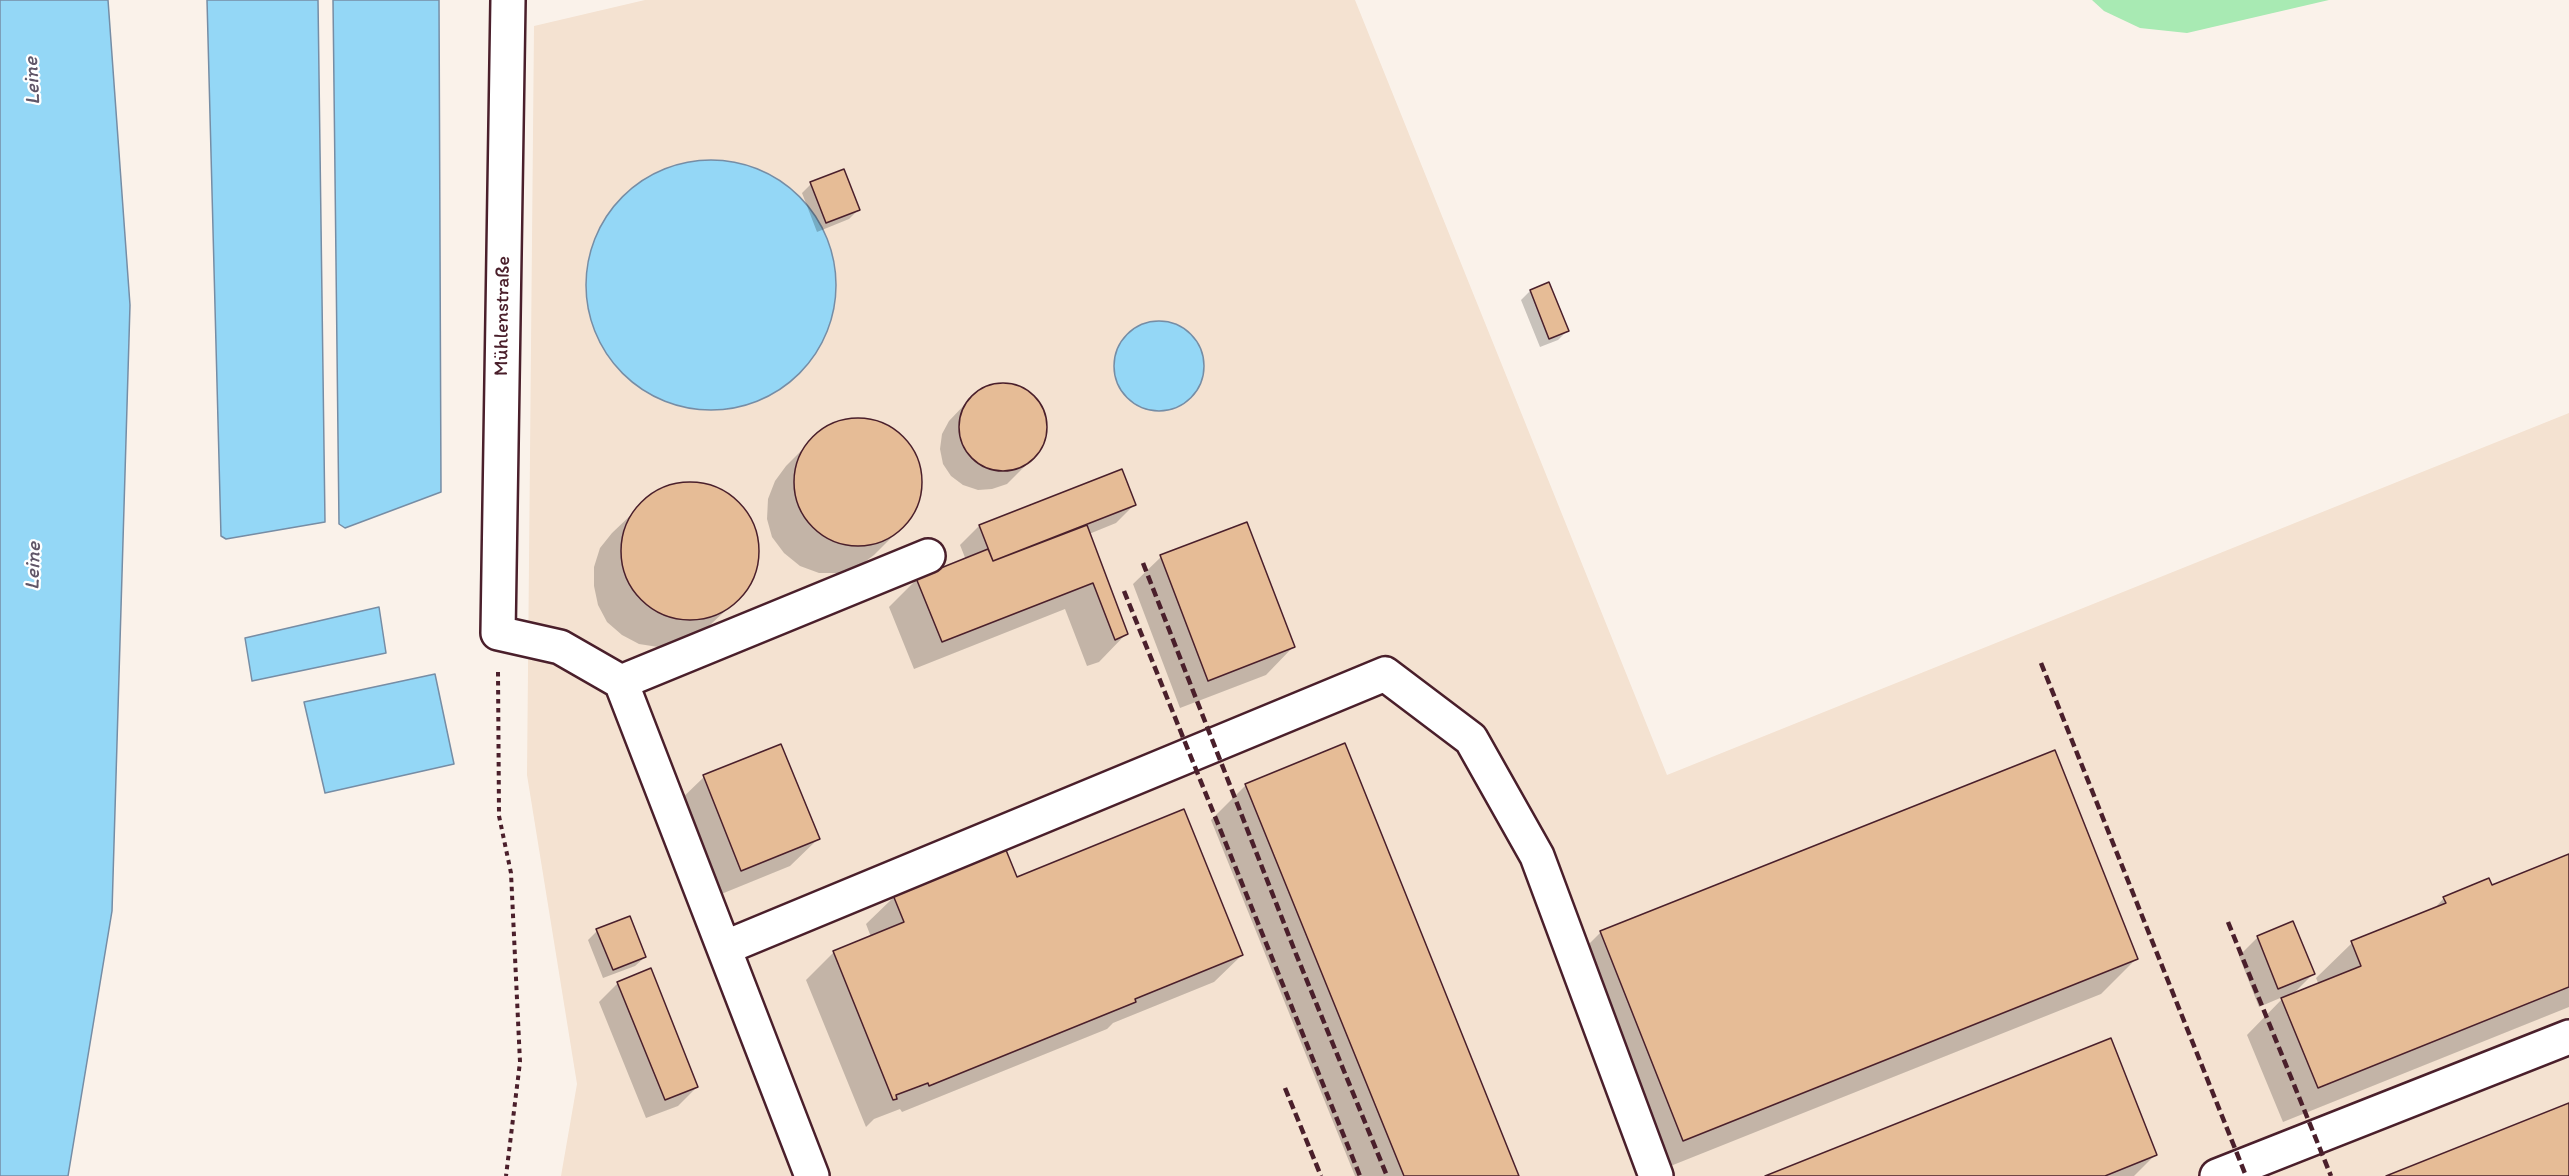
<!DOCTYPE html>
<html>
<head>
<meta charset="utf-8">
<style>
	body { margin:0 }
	canvas { display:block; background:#faf2ea }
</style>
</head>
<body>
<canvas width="2569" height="1176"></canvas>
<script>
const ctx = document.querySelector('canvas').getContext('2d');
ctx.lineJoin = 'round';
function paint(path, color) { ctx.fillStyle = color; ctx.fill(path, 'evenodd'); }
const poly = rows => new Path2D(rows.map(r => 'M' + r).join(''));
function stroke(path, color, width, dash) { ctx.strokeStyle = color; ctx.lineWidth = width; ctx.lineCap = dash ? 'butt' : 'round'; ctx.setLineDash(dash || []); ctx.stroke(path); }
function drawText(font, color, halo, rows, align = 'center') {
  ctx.font = font + ' Itim,sans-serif'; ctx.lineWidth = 4.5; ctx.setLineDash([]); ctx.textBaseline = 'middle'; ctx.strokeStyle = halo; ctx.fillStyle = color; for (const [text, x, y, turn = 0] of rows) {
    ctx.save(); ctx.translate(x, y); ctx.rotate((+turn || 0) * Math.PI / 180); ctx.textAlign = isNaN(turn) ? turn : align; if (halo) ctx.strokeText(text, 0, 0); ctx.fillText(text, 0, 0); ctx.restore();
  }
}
paint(poly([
	[645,0,1355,0,1667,775,2569,413,2569,1176,561,1176,577,1084,527,775,534,26]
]), '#f4e2d1');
paint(poly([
	[2092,0,2329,0,2187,33,2140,28,2104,11]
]), '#a8eab3');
const water = poly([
	[0,0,108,0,130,305,112,911,68,1176,0,1176,0,0],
	[207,0,318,0,325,522,226,539,221,536,207,0],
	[333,0,439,0,441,492,345,528,339,524,333,0],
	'586 285a125 125 0 1 1 250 0a125 125 0 1 1-250 0Z',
	'1114 366a45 45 0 1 1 90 0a45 45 0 1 1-90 0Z',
	[379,607,386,653,252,681,245,638,379,607],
	[435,674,454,764,325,793,304,702,435,674]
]);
paint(water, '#94d7f6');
stroke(water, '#768da5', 1.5);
paint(poly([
	[811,184,858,210,849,219,817,232,802,193],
	[1549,284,1567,331,1558,340,1540,347,1521,300,1530,291],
	[993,385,1008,385,1023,389,1035,398,1043,411,1046,426,1044,440,1037,454,1007,484,992,489,978,490,963,485,951,476,943,464,940,449,942,434,949,421,968,401,980,391],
	[848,420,867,420,885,426,901,438,913,453,919,472,920,492,914,511,902,527,874,555,858,567,839,573,819,573,800,566,784,553,772,537,767,519,768,499,775,481,786,466,814,438,829,427],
	[1121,471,1135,504,1116,523,1089,534,1126,634,1099,662,1087,666,1065,609,914,669,889,607,917,579,966,560,960,545,979,526],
	[693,483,712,487,729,496,743,509,752,526,757,545,756,564,750,583,739,598,695,639,677,646,658,647,639,644,622,635,607,622,598,605,594,586,594,567,600,548,612,533,655,492,674,485],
	[1247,524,1293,647,1266,675,1180,708,1133,584,1161,557],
	[704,777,818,839,790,866,714,897,676,804],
	[1246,785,1517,1176,1355,1176,1211,820],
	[2569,856,2569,1007,2283,1122,2247,1035,2285,996,2259,1007,2239,956,2258,937,2313,974,2291,996,2319,985,2316,978,2352,943,2432,911,2444,898,2491,887],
	[1016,879,1242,955,1214,982,1113,1023,1107,1029,902,1112,900,1109,874,1119,866,1127,806,980,834,952,871,937,866,924,894,897],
	[597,931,645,957,635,966,603,978,588,940],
	[1601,932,2136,959,2101,994,1648,1175,1566,967],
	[618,983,697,1087,678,1106,646,1118,599,1002],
	[2155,1155,2134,1176,1769,1176]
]), '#0003');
const building = poly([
	[844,169,860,210,826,223,810,182,844,169],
	[1549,282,1569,331,1549,339,1530,290,1549,282],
	'959 427a44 44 0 1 1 88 0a44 44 0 1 1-88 0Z',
	'794 482a64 64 0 1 1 128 0a64 64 0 1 1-128 0Z',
	[1122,469,1136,505,993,561,979,525,1122,469],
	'621 551a69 69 0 1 1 138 0a69 69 0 1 1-138 0Z',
	[1247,522,1295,647,1208,681,1160,555,1247,522],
	[1087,525,1128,634,1115,640,1093,583,942,642,916,578,988,549,993,561,1087,525],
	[1345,743,1519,1176,1404,1176,1245,784,1345,743],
	[781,744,820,839,741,871,703,775,781,744],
	[2055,750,2138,959,1683,1141,1600,931,2055,750],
	[1184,809,1243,955,1135,999,1136,1002,929,1086,928,1083,896,1095,897,1099,893,1100,833,951,904,922,893,895,1006,850,1017,877,1184,809],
	[2569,854,2569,987,2318,1088,2281,998,2361,966,2351,941,2446,903,2443,897,2489,878,2492,885,2569,854],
	[630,916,646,957,613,970,596,929,630,916],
	[2293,921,2315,974,2278,989,2257,936,2293,921],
	[651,968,698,1087,665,1100,617,982,651,968],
	[2111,1038,2157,1155,2105,1176,1765,1176,2111,1038],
	[2569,1103,2569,1176,2386,1176,2569,1103]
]);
paint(building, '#e6bc96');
stroke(building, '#4a1f2b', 1.5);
const minor = poly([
	[508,0,498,633,560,647,621,682,812,1176],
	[621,682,928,556],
	[724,948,1385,674,1471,739,1537,856,1656,1176],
	[2217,1176,2569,1037]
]);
stroke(minor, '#4a1f2b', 38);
stroke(poly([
	[498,672,499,816,511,873,520,1062,506,1176]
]), '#4a1f2b', 4, [4.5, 4.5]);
stroke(minor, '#fff', 33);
stroke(poly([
	[1143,563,1296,954,1387,1176],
	[1124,591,1360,1176],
	[2041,663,2246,1176],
	[2228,922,2331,1176],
	[1285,1088,1321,1176]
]), '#4a1f2b', 4.5, [9, 4.5]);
drawText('20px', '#4a1f2b', '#fff', [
	["Mühlenstraße",503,316,-89]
]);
drawText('italic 21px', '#605668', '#fff', [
	["Leine",33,81,-93],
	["Leine",34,566,-88]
]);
</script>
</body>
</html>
